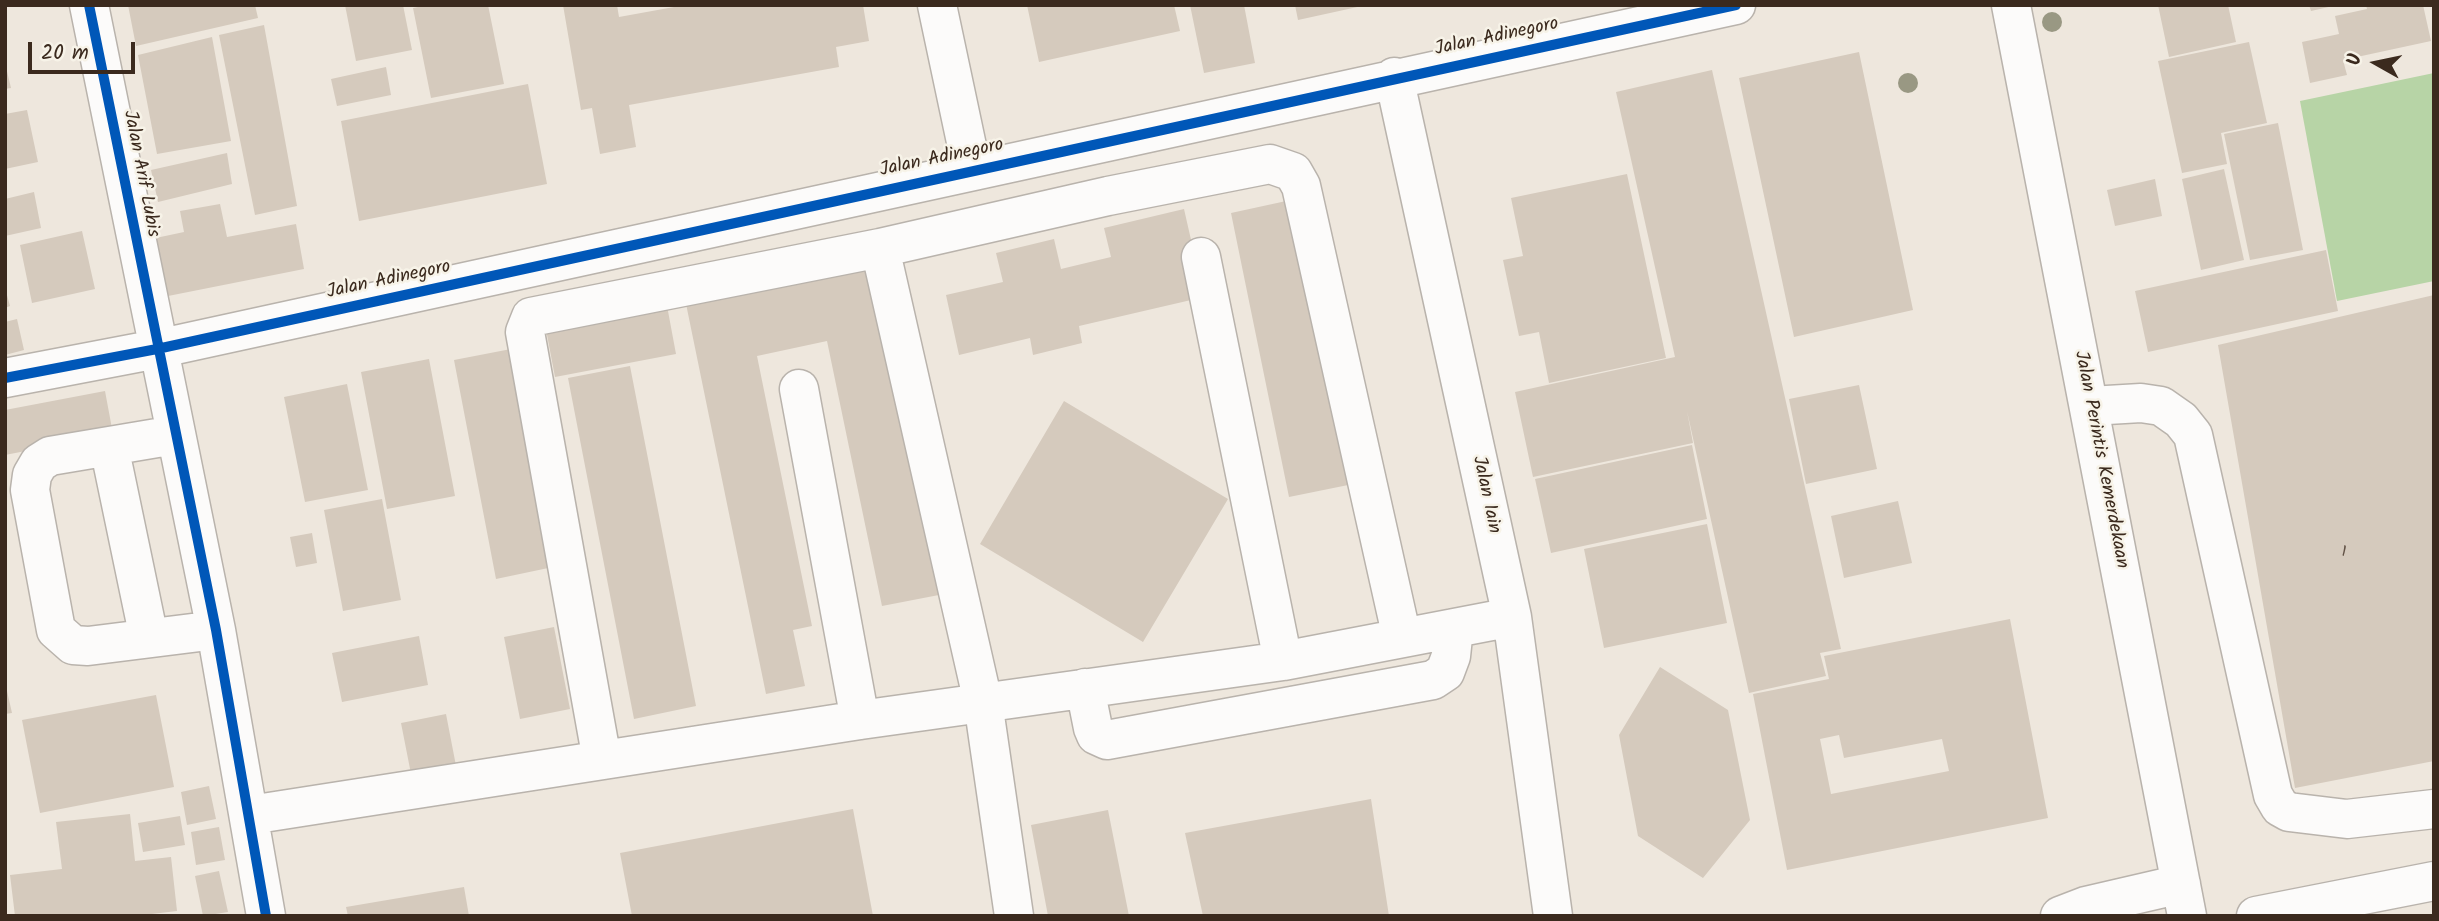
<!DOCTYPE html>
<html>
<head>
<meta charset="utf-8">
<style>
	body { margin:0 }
	#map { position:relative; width:2439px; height:921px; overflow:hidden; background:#eee7dd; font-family:Kalam,sans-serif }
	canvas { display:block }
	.frame { position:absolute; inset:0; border:7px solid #3b2a1e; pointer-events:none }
	.north { position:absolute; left:2341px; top:28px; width:70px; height:70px; -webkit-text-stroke:5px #f7f3e8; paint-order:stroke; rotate:279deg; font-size:19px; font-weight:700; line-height:28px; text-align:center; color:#3b2a1e }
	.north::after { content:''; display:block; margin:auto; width:24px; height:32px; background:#3b2a1e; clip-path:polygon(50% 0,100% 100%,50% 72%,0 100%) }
	.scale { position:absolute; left:28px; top:42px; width:107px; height:32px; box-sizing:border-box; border:4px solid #3b2a1e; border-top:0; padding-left:9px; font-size:21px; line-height:24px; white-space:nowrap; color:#3b2a1e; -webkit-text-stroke:5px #f7f3e8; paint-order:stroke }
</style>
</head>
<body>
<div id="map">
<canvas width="2439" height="921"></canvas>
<div class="frame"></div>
<div class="north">U</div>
<div class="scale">20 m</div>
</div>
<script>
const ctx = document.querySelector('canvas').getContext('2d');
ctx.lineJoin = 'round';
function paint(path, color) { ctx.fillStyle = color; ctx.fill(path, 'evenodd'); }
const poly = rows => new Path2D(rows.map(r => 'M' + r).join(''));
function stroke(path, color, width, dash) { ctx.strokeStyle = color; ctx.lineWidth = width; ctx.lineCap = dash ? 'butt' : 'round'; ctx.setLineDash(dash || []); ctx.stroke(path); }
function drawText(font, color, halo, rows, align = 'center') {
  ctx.font = font + ' Kalam,sans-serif'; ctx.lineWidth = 5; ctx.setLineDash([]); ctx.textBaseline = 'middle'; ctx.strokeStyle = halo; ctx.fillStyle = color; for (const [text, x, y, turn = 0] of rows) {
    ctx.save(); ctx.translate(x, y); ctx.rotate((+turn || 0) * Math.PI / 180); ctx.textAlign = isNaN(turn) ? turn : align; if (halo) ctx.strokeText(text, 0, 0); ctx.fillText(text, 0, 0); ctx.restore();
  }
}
paint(poly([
	[2434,73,2434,281,2337,301,2300,101]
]), '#b7d4a6');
paint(poly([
	[128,5,255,5,258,18,136,46],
	[345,5,403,5,412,50,356,61],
	[428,5,488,5,504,84,431,98,413,8],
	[563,5,617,5,619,17,685,5,863,5,869,41,836,47,839,67,629,105,636,147,600,154,592,108,581,110],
	[1027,5,1174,5,1180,31,1039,62],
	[1190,5,1244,5,1255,63,1204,73],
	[1295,5,1362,5,1362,6,1298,20],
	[2158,5,2228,5,2236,42,2169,57],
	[2309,5,2332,5,2333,6,2311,11],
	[2366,5,2423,5,2431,41,2343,60,2347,75,2310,83,2302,42,2339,34,2335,16,2367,9],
	[264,25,297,206,255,215,219,35],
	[212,37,231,141,157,154,138,55],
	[2249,42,2267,123,2221,133,2227,164,2182,173,2158,61],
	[1859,52,1913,310,1794,337,1739,78],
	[6,67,11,88,5,89,5,68],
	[386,67,391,95,337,106,331,79],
	[1712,70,1841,649,1820,653,1826,676,1749,693,1687,411,1693,443,1533,477,1515,392,1675,357,1616,92],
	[528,84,547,184,359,221,341,121],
	[27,110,38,162,5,169,5,114],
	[2278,123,2303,250,2250,260,2224,134],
	[227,153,232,184,158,202,151,170],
	[2224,169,2244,260,2201,270,2182,179],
	[1627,174,1666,358,1549,383,1539,332,1519,336,1503,260,1523,256,1511,198],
	[2155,179,2162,216,2115,226,2107,190],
	[34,192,41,228,5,236,5,199],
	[1300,198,1358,483,1289,497,1231,213],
	[220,204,227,237,296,224,304,269,163,297,151,239,184,232,180,211],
	[1184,209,1204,297,1079,326,1082,343,1033,355,1030,338,959,355,946,295,1003,282,996,253,1054,239,1061,269,1111,257,1104,228],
	[82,231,95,289,32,303,20,245],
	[2326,250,2338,311,2148,352,2135,291],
	[875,259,944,594,882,606,827,341,757,356,812,626,793,630,805,686,766,694,685,299],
	[5,288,10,306,5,308],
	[665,295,676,354,555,377,544,319],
	[2434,295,2434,761,2295,788,2218,345],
	[17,319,24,350,5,355,5,322],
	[511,349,553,567,496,579,454,360],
	[429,359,455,496,387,509,361,372],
	[630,366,696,706,634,719,568,378],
	[347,384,368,490,305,502,284,397],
	[1859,385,1877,469,1806,484,1789,399],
	[105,391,113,434,5,455,5,410],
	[1064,401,1228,499,1143,642,980,544],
	[1692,445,1707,519,1551,553,1535,479],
	[382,499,401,600,343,611,324,510],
	[1898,501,1912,563,1844,578,1831,516],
	[1707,524,1727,623,1604,648,1584,549],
	[312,533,317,563,296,567,290,537],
	[2010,619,2048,818,1787,870,1753,694,1829,679,1824,656],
	[1839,735,1844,758,1942,739,1949,771,1831,794,1820,739],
	[554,627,570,709,520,719,504,637],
	[419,636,428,685,342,702,332,653],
	[1660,667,1728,710,1750,820,1703,878,1638,836,1619,735],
	[5,682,12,713,5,714],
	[156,695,174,787,40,813,22,720],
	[446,714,457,771,412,779,401,723],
	[209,786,216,819,187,825,181,792],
	[1371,799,1389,916,1203,916,1185,833],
	[853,809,873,916,632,916,620,853],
	[1108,810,1129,916,1048,916,1031,825],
	[130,814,135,861,171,857,177,911,135,916,15,916,10,875,62,869,56,822],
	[180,816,185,845,143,852,138,823],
	[219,827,225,860,196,865,191,832],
	[219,871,228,912,203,916,195,876],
	[464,887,469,916,348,916,346,907]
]), '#d5cabd');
const minor = poly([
	[89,5,216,630,266,916],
	[937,5,972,170],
	[1394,77,1512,617,1553,916],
	[880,248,983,702,1014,916],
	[1201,257,1283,661],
	[5,378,157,349,1736,5],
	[799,389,860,720],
	[2090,406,2141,403,2161,406,2181,420,2193,435,2273,795,2280,807,2289,812,2347,819,2434,809],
	[175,435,50,456,39,463,32,475,30,490,56,630,73,645,88,646,216,630],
	[109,446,149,638],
	[1085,688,1093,728,1096,735,1107,740,1433,680,1445,672,1451,656,1454,628],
	[602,760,525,332,531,317,880,248,1108,196,1270,164,1293,172,1301,186,1402,638],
	[250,815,860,720,1283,661,1512,617]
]);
const major = poly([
	[2011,5,2187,916],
	[2060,916,2086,906,2181,884],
	[2256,916,2434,881]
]);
stroke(minor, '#b9b3ac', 41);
stroke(major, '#b9b3ac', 41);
stroke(minor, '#fcfbfa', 38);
stroke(major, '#fcfbfa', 38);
stroke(poly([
	[89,5,216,630,266,916],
	[5,378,157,349,1736,5]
]), '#0057b8', 10);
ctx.fillStyle = '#999883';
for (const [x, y] of [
	[2052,22],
	[1908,83]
]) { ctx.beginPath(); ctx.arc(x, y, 10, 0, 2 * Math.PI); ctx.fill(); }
drawText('16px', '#625246', null, [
	["1",2344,553]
]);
drawText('19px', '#3b2a1e', '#f7f3e8', [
	["Jalan Adinegoro",1497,38,-12],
	["Jalan Adinegoro",942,159,-12],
	["Jalan Arif Lubis",140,174,79],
	["Jalan Adinegoro",389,281,-12],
	["Jalan Perintis Kemerdekaan",2100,460,79],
	["Jalan Iain",1485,495,78]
]);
</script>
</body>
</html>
